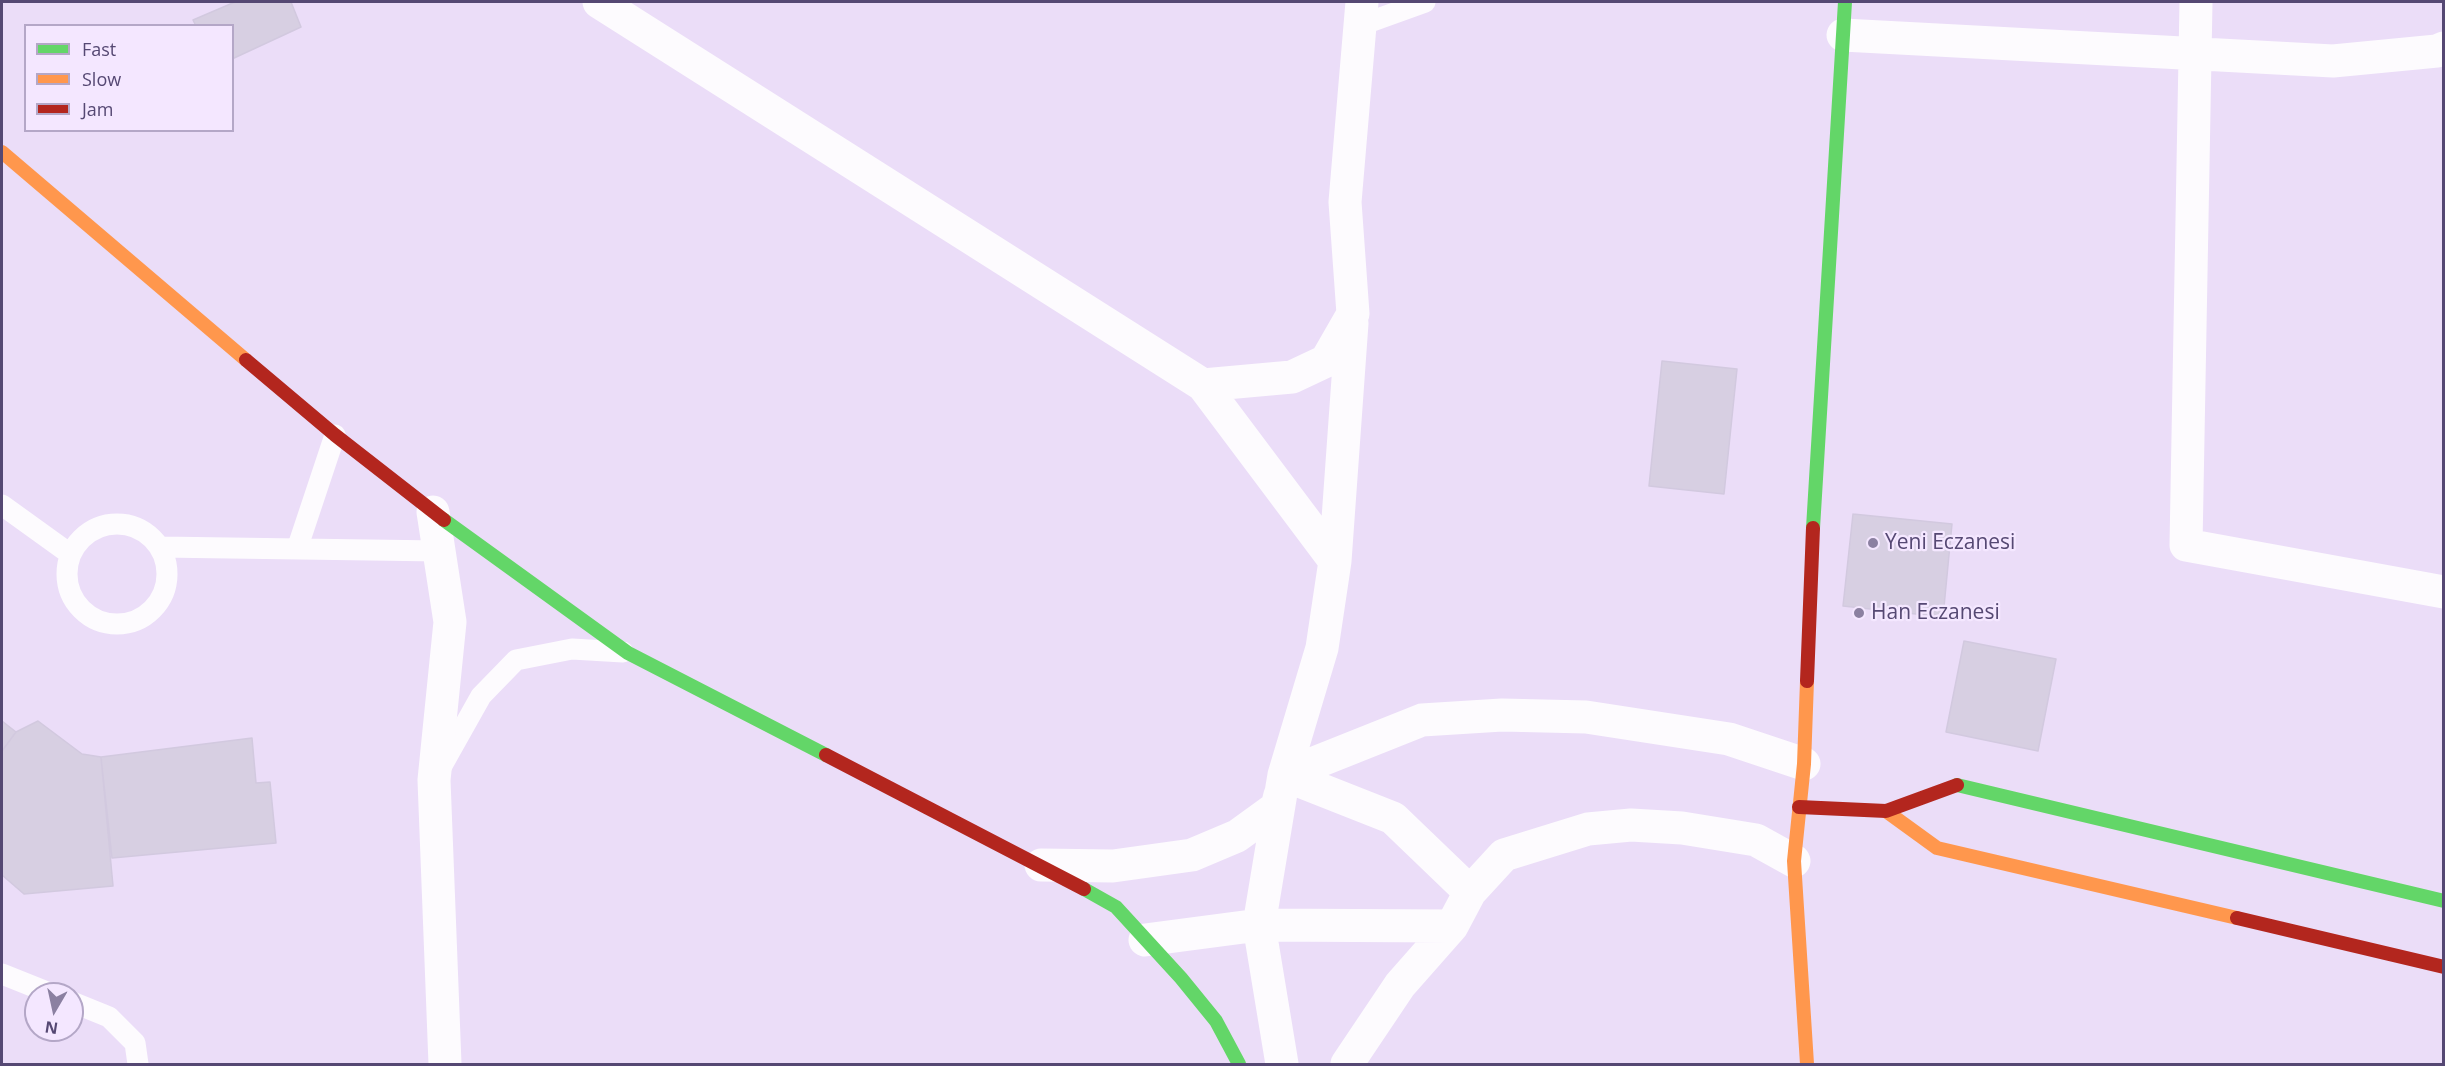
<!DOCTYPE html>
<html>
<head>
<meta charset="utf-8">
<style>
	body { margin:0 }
	#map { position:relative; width:2445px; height:1066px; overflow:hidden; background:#efe7f6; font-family:"Open Sans",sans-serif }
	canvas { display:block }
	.frame { position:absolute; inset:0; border:3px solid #554873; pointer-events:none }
	.legend { position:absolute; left:24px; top:24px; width:210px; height:108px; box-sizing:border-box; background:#f4e7ff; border:2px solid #b4a7c7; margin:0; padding:8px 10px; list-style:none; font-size:18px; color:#554873 }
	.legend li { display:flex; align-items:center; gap:12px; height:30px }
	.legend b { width:30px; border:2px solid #b4a7c7 }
	.north { position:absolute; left:24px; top:982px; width:60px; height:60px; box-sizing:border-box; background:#f4e7ff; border:2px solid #b4a7c7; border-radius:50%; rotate:189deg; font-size:16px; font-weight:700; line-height:24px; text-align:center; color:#554873 }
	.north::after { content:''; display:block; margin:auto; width:21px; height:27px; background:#8b80a1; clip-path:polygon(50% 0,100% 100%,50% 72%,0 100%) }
</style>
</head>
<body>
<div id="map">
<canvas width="2445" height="1066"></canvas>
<div class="frame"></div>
<ul class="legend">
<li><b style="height:8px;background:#63d668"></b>Fast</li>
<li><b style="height:8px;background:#ff974d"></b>Slow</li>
<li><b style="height:8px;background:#b3261e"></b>Jam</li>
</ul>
<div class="north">N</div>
</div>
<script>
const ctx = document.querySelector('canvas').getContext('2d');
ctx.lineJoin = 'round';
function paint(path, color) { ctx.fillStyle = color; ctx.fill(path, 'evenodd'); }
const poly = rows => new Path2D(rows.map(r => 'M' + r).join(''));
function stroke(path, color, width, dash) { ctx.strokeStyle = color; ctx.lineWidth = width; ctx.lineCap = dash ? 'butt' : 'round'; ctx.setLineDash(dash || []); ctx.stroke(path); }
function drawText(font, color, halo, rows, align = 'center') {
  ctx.font = font + ' "Open Sans",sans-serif'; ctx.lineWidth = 4.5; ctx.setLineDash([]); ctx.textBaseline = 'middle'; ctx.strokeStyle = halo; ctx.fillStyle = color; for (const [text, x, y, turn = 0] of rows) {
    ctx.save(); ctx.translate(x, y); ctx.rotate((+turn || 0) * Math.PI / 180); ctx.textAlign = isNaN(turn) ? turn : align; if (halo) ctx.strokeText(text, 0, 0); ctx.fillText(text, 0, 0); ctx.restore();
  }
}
paint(poly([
	[2,2,2443,2,2443,1064,2,1064],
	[26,26,232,26,232,130,26,130],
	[36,994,72,994,72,1030,36,1030]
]), '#ebddf8');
const building = poly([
	[235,2,291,2,301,27,232,59,232,26,196,26,193,20,235,2],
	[1662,361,1737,369,1724,494,1649,486,1662,361],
	[1853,514,1952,524,1943,617,1843,606,1853,514],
	[1964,641,2056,659,2038,751,1946,732,1964,641],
	[2,721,16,732,2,751,2,721],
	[38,721,82,754,101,757,113,886,24,894,2,875,2,751,16,732,38,721],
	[252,738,256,783,270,782,276,843,112,858,101,757,252,738]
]);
paint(building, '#d7cfe2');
stroke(building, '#d2c9df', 1.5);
stroke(poly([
	[1361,25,1425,2],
	[2,505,70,554],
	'67 574a50 50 0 1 1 100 0a50 50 0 1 1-100 0Z',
	[160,547,440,551],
	[297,549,335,435],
	[440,769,481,696,516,660,572,649,623,652],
	[2,974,52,994],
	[72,1002,109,1017,135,1043,138,1064]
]), '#fdfbfe', 21);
stroke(poly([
	[599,2,1203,385,1335,561,1322,648,1284,775,1259,925,1282,1064],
	[2196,2,2186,545,2444,592],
	[1843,35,2333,61,2437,51,2444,48],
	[1203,385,1292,377,1326,361,1353,314,1345,202,1362,2],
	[433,512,450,622,434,780,445,1064],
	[1335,561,1352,323],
	[1284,775,1422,720,1502,715,1586,717,1729,739,1804,764],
	[1284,775,1393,818,1470,892],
	[1041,865,1113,866,1192,855,1237,836,1277,807,1280,795],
	[1145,940,1259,925,1452,926],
	[1347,1064,1400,985,1452,926,1470,892,1504,855,1588,829,1631,825,1682,828,1756,840,1794,861]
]), '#fdfbfe', 33);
stroke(poly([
	[444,520,628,653,826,755],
	[1813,528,1845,2],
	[1957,785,2444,901],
	[1084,889,1116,907,1181,978,1216,1021,1239,1064]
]), '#63d668', 14);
stroke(poly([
	[2,152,246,360],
	[1886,811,1937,848,2237,918],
	[1807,1064,1794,861,1804,764,1807,681]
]), '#ff974d', 14);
stroke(poly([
	[246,360,335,435,444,520],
	[1807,681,1813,528],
	[826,755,1084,889],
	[1799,807,1886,811,1957,785],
	[2237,918,2444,967]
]), '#b3261e', 14);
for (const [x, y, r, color] of [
	[1873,543,6,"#8b80a1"],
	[1859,613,6,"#8b80a1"]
]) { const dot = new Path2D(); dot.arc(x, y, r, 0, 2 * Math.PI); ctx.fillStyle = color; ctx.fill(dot); stroke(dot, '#f4e7ff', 2); }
drawText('21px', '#554873', '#f4e7ff', [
	["Yeni Eczanesi",1885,543],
	["Han Eczanesi",1871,613]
], 'left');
</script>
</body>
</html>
